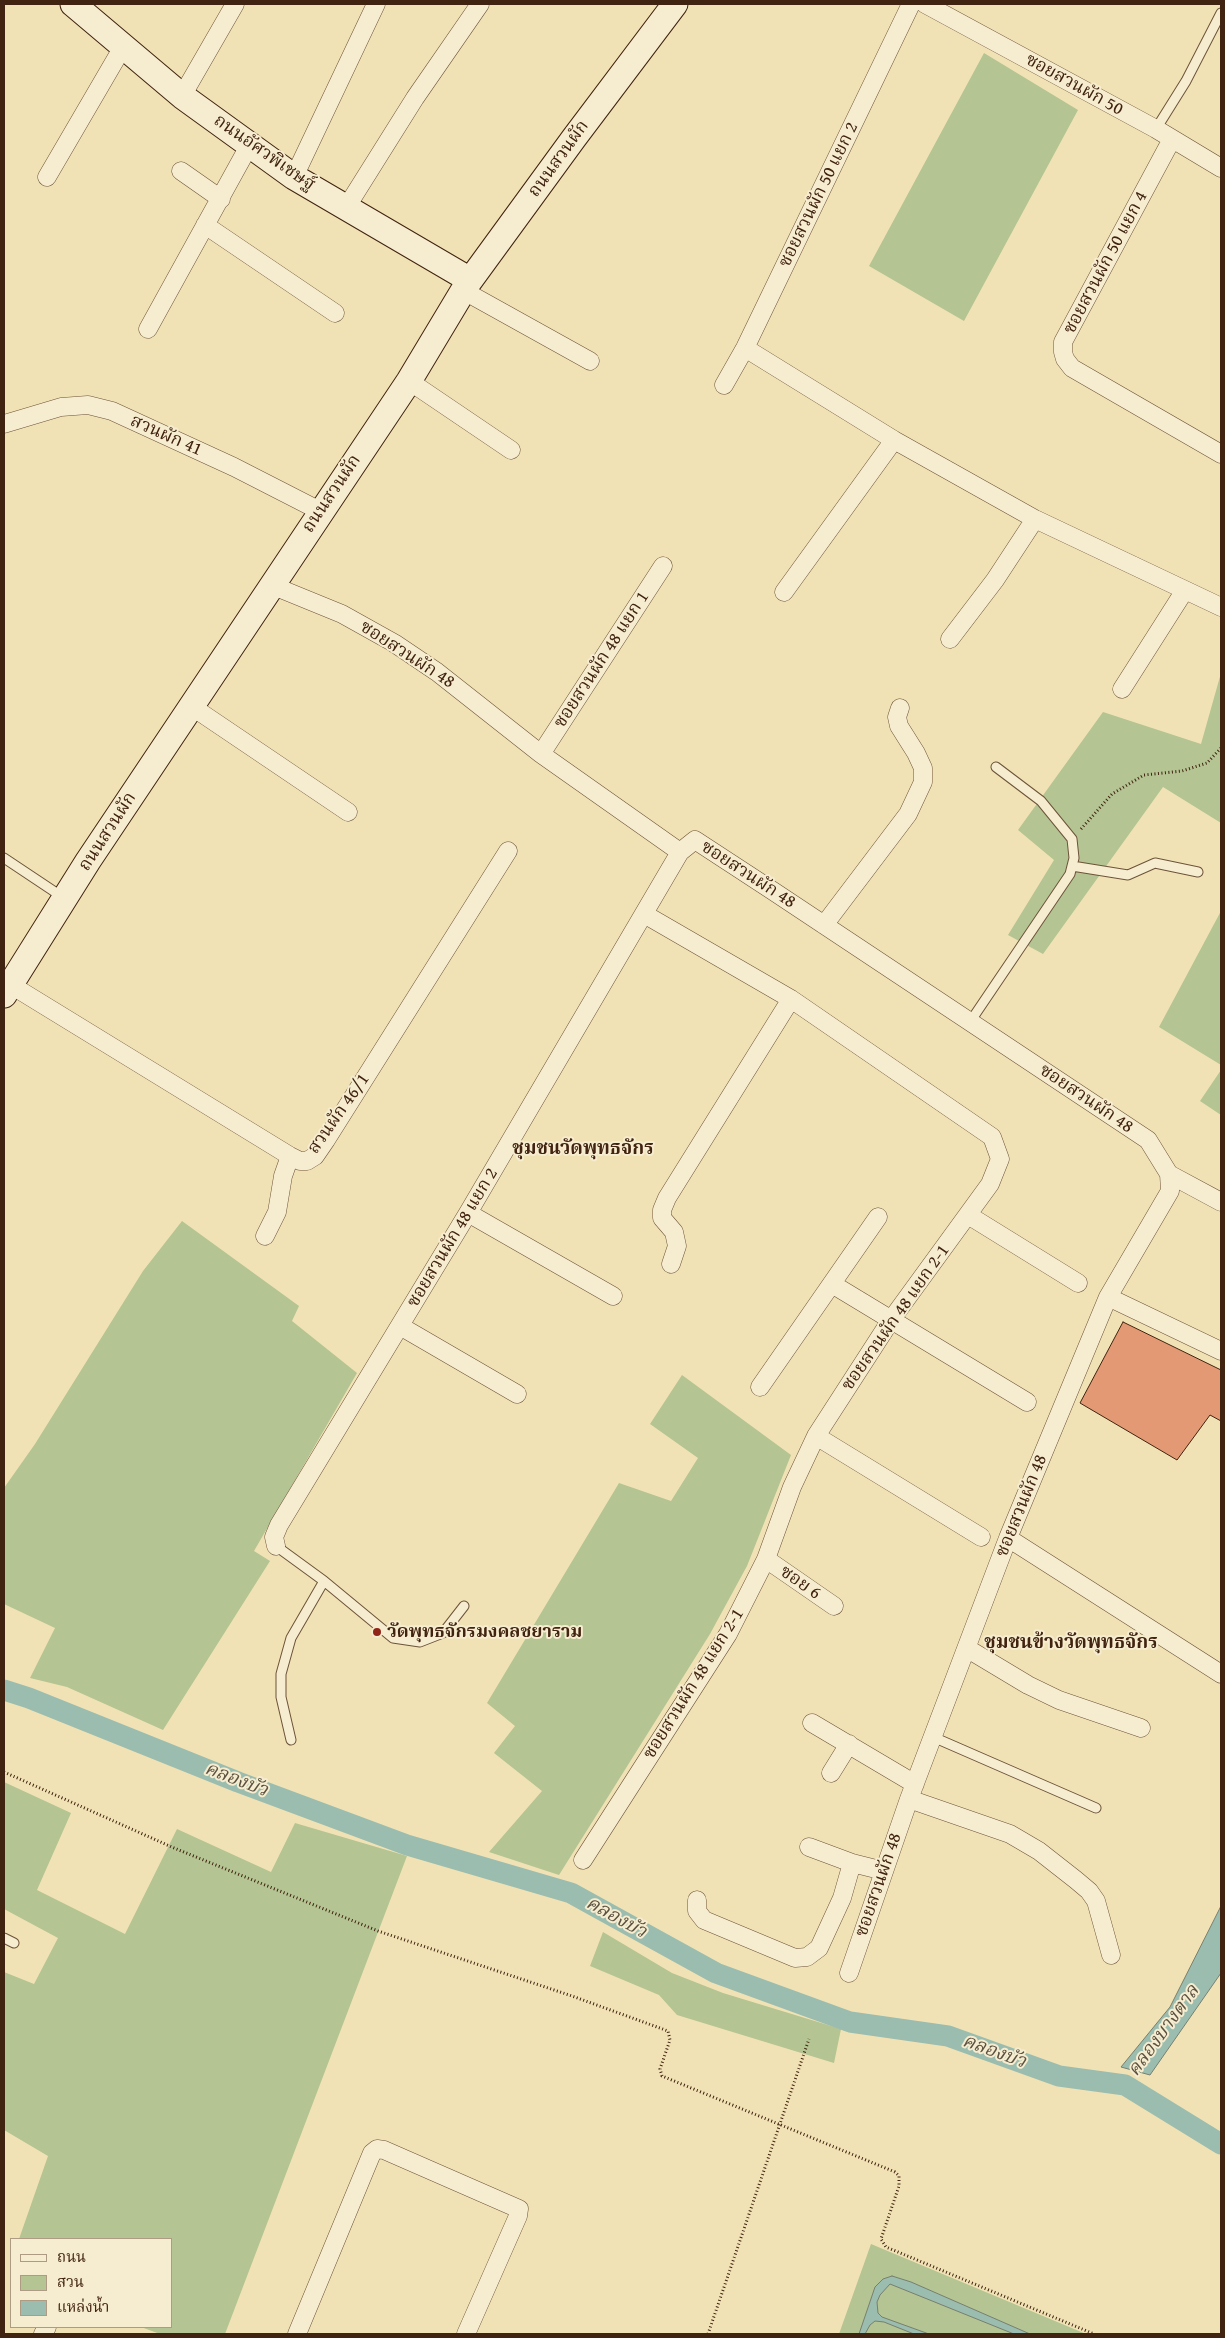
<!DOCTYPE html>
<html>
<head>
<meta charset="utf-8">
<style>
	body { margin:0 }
	#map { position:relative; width:1225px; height:2338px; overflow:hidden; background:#f1e2b5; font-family:"Gentium Book Plus","Noto Serif Thai",serif }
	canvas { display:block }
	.frame { position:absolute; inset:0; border:5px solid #402310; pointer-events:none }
	.legend { position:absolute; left:10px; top:2238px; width:162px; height:90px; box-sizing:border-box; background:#f6eccf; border:1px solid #ad9c83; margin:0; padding:6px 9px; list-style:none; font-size:15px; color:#402310 }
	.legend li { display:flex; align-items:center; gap:10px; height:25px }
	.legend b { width:25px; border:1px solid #ad9c83 }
</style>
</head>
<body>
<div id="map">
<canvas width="1225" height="2338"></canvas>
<div class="frame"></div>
<ul class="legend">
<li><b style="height:6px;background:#f6eccf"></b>ถนน</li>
<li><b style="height:14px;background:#b4c492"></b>สวน</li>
<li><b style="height:14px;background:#9bbdaf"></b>แหล่งน้ำ</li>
</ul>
</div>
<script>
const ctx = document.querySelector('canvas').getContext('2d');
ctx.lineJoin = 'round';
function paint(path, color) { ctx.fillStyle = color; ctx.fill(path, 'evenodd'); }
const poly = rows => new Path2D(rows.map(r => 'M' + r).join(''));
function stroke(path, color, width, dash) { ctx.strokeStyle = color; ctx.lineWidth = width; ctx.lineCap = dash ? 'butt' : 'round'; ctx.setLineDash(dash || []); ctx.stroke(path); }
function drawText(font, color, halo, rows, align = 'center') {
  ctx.font = font + ' "Gentium Book Plus","Noto Serif Thai",serif'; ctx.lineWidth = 4; ctx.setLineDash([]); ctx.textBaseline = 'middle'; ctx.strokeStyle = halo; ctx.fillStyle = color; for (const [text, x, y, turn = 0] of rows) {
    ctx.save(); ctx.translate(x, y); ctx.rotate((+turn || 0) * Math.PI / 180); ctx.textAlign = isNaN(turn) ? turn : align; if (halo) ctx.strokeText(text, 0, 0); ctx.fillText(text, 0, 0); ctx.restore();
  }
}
paint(poly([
	[984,53,1078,110,964,321,869,266],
	[1221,673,1221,823,1163,787,1043,954,1008,935,1054,860,1018,830,1103,712,1201,744],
	[1221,911,1221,1065,1159,1027],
	[1221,1070,1221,1115,1200,1101],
	[182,1221,299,1306,292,1321,357,1373,254,1551,270,1561,163,1730,67,1687,30,1678,55,1628,4,1604,4,1488,35,1444,143,1271],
	[682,1375,791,1455,747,1566,710,1634,559,1875,489,1852,542,1791,494,1753,515,1726,487,1703,619,1483,671,1501,698,1458,650,1424],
	[4,1782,71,1813,37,1890,125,1934,177,1829,271,1872,295,1823,407,1856,225,2334,160,2334,141,2327,171,2327,171,2239,19,2239,48,2156,4,2130,4,1972,34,1984,58,1938,4,1909],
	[603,1932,672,1973,723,1993,841,2029,834,2063,677,2015,659,1995,590,1966],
	[871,2244,1086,2334,839,2334]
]), '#b4c492');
const water = poly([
	[1221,1906,1221,1973,1150,2075,1121,2067,1170,2007,1221,1906],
	[892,2276,911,2282,1030,2334,1014,2334,890,2284,880,2295,877,2302,878,2313,882,2317,929,2334,914,2334,884,2322,875,2321,870,2325,865,2334,859,2334,875,2287,883,2279,892,2276]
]);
paint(water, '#9bbdaf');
stroke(water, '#777f6f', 1);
stroke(poly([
	[4,1690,29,1698,238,1782,407,1845,571,1893,716,1973,850,2022,948,2036,1059,2076,1125,2085,1221,2144]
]), '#9bbdaf', 21);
const building = poly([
	[1123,1322,1221,1370,1221,1421,1210,1415,1177,1460,1080,1403,1123,1322]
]);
paint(building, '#e39974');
stroke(building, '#402310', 1);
const lane = poly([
	[1156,129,1186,81,1221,13],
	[4,858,64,898],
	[1072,866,1128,875,1155,863,1198,872],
	[970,1022,1070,874,1074,858,1072,839,1041,801,996,767],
	[276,1546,324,1581,393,1638,420,1642,443,1633,464,1606],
	[933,1737,1096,1808],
	[291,1740,281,1697,281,1674,291,1638,324,1581],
	[4,1938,14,1943]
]);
const street = poly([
	[925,4,1156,129,1221,168],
	[182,96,235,4],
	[1172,139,1063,342,1063,352,1065,359,1072,368,1221,454],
	[181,171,221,199],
	[47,177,124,45],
	[294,177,376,4],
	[346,208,415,98,480,4],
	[205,225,335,313],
	[464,291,590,361],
	[148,329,250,144],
	[745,348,894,440,1035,519,1221,607],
	[409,381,511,450],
	[724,385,745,348,911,4],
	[4,424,61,407,88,405,112,411,234,467,320,511],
	[271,585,342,614,394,643,437,672,541,754,680,852,695,840,773,891,1148,1140,1169,1174,1170,1191,1108,1297,1008,1538,909,1799,849,1973],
	[784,592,894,440],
	[950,639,995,580,1035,519],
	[1122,689,1185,590],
	[191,706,348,812],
	[541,754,663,566],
	[824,925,908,814,923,782,923,768,916,753,899,726,897,717,900,708],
	[11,985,290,1156,300,1161,307,1161,315,1156,326,1140,508,851],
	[1169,1174,1221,1202],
	[468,1213,613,1296],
	[968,1215,1078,1283],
	[265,1236,277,1212,283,1176,290,1156],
	[671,1264,677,1246,674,1232,662,1218,662,1210,667,1198,791,999],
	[832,1284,1027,1402],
	[1108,1297,1221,1351],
	[400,1326,517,1394],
	[760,1387,878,1217],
	[816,1436,981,1537],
	[1008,1538,1221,1674],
	[276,1546,274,1537,279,1525,468,1213,680,852],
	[766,1559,834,1606],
	[968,1649,1028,1685,1059,1700,1141,1728],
	[812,1723,915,1784],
	[831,1773,849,1744],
	[909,1799,1010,1834,1039,1851,1076,1880,1089,1891,1096,1901,1111,1955],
	[809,1847,852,1863,884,1871],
	[583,1860,728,1634,766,1559,792,1487,816,1436,891,1320,990,1184,1000,1159,992,1137,791,999,644,914],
	[697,1900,697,1911,704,1920,795,1958,807,1957,819,1948,842,1898,852,1863],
	[43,2334,47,2327],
	[297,2334,372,2153,377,2149,384,2150,519,2209,518,2216,466,2334]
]);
const secondary = poly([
	[73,4,182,96,294,177,470,280],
	[4,995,88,861,409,381,466,286,574,138,675,4]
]);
stroke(lane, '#6c5339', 11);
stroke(street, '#6c5339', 19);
stroke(secondary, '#402310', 27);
stroke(poly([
	[1081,829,1112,794,1144,775,1182,771,1207,763,1221,748],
	[4,1772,174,1848,378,1931,572,1996,668,2031,670,2040,660,2069,662,2076,895,2172,899,2176,899,2186,881,2239,886,2247,1094,2334],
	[708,2334,809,2039]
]), '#402310', 3, [1, 2.5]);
stroke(lane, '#f6eccf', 9);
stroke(street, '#f6eccf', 18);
stroke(secondary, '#f6eccf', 25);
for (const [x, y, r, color] of [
	[377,1632,5,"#8f2418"]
]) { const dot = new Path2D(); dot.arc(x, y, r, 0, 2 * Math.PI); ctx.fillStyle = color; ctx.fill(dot); stroke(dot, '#f6eccf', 2); }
drawText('18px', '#402310', '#f6eccf', [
	["ซอยสวนผัก 50",1074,85,29],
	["ถนนอัศวพิเชษฐ์",264,153,35],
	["ถนนสวนผัก",559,159,-54],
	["ซอยสวนผัก 50 แยก 2",819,195,-64],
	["ซอยสวนผัก 50 แยก 4",1106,263,-62],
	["สวนผัก 41",166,436,24],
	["ถนนสวนผัก",332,494,-56],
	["ซอยสวนผัก 48",407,655,33],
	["ซอยสวนผัก 48 แยก 1",602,660,-57],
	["ถนนสวนผัก",108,832,-57],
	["ซอยสวนผัก 48",748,875,33],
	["ซอยสวนผัก 48",1086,1099,34],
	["สวนผัก 46/1",339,1114,-55],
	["ซอยสวนผัก 48 แยก 2",453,1238,-59],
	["ซอยสวนผัก 48 แยก 2-1",896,1318,-55],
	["ซอยสวนผัก 48",1022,1506,-68],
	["ซอย 6",800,1583,35],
	["ซอยสวนผัก 48 แยก 2-1",694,1684,-58],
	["ซอยสวนผัก 48",879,1885,-71]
]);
drawText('bold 18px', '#402310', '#f6eccf', [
	["วัดพุทธจักรมงคลชยาราม",387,1632]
], 'left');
drawText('bold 19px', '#402310', '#f6eccf', [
	["ชุมชนวัดพุทธจักร",583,1149],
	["ชุมชนข้างวัดพุทธจักร",1071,1643]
]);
drawText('italic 19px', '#5b5140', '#f6eccf', [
	["คลองบัว",236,1780,21],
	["คลองบัว",616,1918,29],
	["คลองบางตาล",1164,2031,-54],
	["คลองบัว",994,2052,20]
]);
</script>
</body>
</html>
